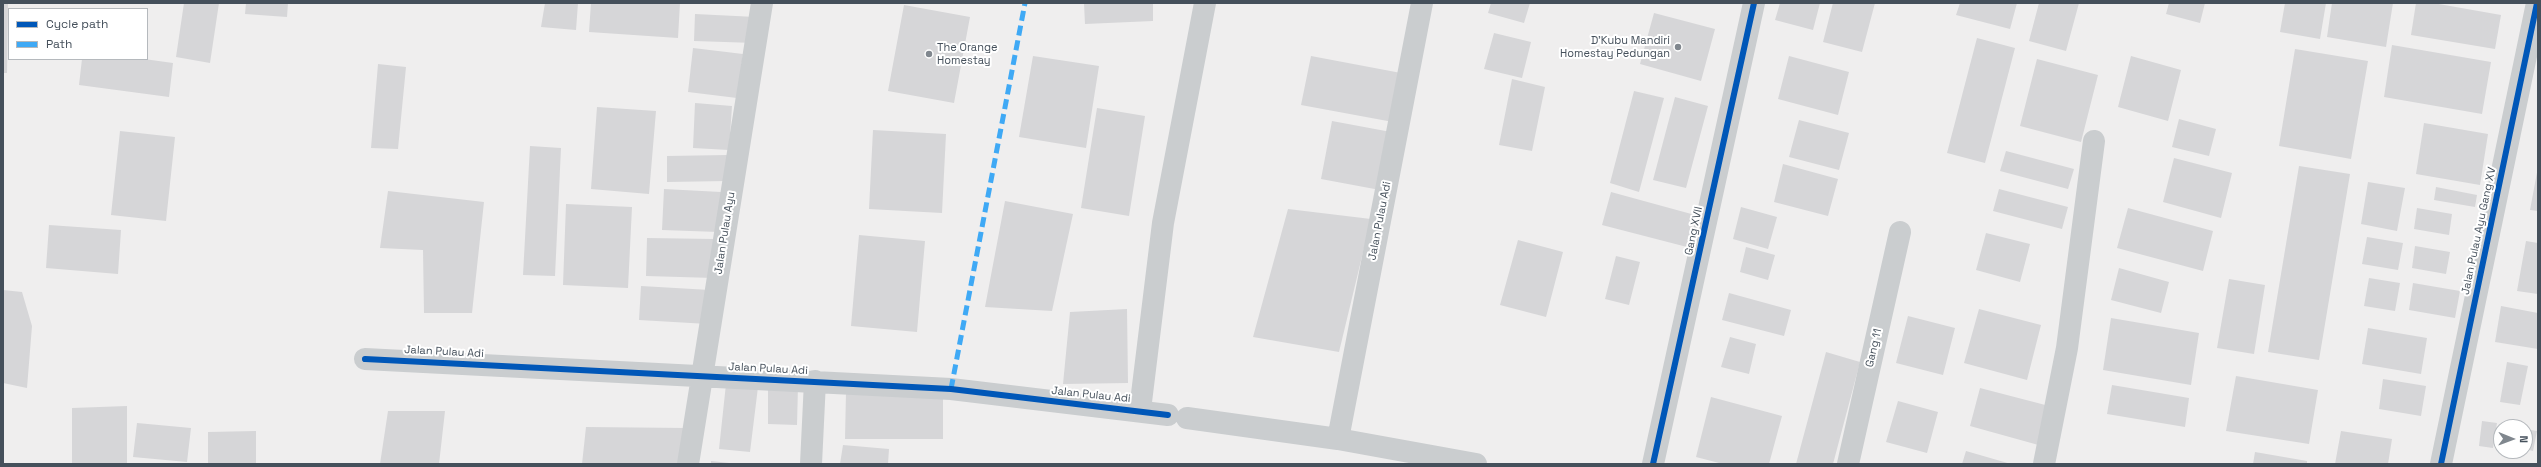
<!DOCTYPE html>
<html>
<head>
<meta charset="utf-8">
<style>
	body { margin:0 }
	#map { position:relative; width:2541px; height:467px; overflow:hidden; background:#efeeee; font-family:"Space Grotesk",sans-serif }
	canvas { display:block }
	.frame { position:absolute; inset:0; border:4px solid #45505b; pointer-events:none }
	.legend { position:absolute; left:8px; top:8px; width:140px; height:52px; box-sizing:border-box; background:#fff; border:1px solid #b5b9bd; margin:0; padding:5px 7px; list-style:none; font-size:12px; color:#45505b }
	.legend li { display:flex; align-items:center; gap:8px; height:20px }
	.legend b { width:20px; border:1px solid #b5b9bd }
	.north { position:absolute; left:2493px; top:419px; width:40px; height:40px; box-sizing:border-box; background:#fff; border:1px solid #b5b9bd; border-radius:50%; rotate:91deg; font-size:11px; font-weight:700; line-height:16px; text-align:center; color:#45505b }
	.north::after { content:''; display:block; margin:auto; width:14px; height:18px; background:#80878e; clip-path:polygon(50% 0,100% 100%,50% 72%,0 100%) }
</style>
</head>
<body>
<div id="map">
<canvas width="2541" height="467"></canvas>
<div class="frame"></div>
<ul class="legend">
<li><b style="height:5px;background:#0057b8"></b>Cycle path</li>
<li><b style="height:5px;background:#3fa9f5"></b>Path</li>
</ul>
<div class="north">N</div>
</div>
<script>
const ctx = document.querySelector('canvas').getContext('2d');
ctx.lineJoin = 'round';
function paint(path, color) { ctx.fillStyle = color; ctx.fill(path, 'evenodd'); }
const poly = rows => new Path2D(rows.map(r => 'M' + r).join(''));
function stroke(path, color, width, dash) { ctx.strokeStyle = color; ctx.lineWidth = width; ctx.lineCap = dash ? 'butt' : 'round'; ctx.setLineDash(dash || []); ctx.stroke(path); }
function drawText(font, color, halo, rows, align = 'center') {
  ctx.font = font + ' "Space Grotesk",sans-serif'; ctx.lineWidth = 4; ctx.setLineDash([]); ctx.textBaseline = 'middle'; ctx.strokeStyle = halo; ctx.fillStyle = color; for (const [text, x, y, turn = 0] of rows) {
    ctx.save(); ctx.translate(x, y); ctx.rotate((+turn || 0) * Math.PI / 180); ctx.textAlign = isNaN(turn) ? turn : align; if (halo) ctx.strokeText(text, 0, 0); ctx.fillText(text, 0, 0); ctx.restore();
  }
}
paint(poly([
	[3,3,8,3,7,73,3,73],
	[184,3,219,3,210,63,176,57],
	[246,3,288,3,287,17,245,14],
	[545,3,578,3,576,30,541,27],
	[591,3,680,3,678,38,589,32],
	[1084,3,1153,3,1153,21,1085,24],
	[1491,3,1530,3,1524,23,1488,13],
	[1780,3,1820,3,1813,30,1775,20],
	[1833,3,1875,3,1862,52,1823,42],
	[1960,3,2017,3,2010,29,1956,15],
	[2039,3,2079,3,2066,51,2029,41],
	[2169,3,2205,3,2200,23,2166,14],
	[2285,3,2326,3,2320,39,2280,32],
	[2332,3,2393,3,2386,47,2327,37],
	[2416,3,2433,3,2501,15,2495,49,2411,35],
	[904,5,970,17,954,103,888,91],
	[1654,13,1715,29,1701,81,1640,64],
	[695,14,756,17,755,43,694,41],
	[1494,33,1531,42,1522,78,1484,69],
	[1977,38,2015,48,1985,163,1947,153],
	[2392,45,2491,62,2482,114,2384,97],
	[693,48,743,54,737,98,688,92],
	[2295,49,2368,61,2351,159,2279,146],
	[1033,56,1099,66,1086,148,1019,137],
	[1311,56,1401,73,1393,122,1301,105],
	[1789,56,1849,72,1838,115,1778,99],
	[2131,56,2181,70,2168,121,2118,107],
	[82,59,144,59,173,63,169,97,79,85],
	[2037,59,2098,75,2081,142,2020,126],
	[378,64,406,67,398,149,371,148],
	[1512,79,1545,87,1532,151,1499,145],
	[1634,91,1664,98,1639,192,1610,183],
	[1675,97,1708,106,1686,188,1653,180],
	[695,103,732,106,729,150,693,148],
	[597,107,656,111,649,194,591,189],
	[1097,108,1145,116,1129,216,1081,208],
	[2179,119,2216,129,2209,156,2172,147],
	[1799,120,1849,133,1839,170,1789,157],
	[1332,121,1391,132,1380,190,1321,179],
	[2424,123,2488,134,2480,185,2416,174],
	[873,130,946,134,942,213,869,209],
	[120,131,175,137,166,221,111,215],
	[530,146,561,148,555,276,523,275],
	[2006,151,2074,169,2068,189,2000,171],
	[727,155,727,181,667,182,667,156],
	[2174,158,2232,173,2221,218,2163,202],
	[1783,164,1838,179,1828,216,1774,202],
	[2299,166,2350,174,2319,360,2268,352],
	[2538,167,2538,211,2530,210],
	[2368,182,2405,188,2397,231,2361,224],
	[2436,187,2477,195,2475,207,2434,200],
	[664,189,721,192,719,232,662,230],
	[1999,189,2068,207,2062,229,1993,211],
	[388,191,484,202,472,313,424,313,423,250,380,248],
	[1611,192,1695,215,1687,247,1602,225],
	[1005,201,1073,214,1052,311,985,307],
	[566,204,632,207,628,288,563,285],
	[1741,207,1777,217,1768,249,1733,239],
	[2128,208,2213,231,2203,271,2117,248],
	[2417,208,2452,214,2449,235,2414,229],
	[1288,209,1371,219,1339,352,1253,337],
	[49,225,121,230,118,274,46,268],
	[1986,233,2030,244,2020,282,1976,270],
	[859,235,925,241,917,332,851,326],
	[2367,237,2403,243,2398,270,2362,264],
	[647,238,715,239,714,278,646,276],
	[1518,240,1563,252,1546,317,1500,305],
	[2526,241,2538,243,2538,294,2517,291],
	[2415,246,2450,252,2446,274,2412,268],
	[1746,247,1775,255,1768,280,1740,272],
	[1616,256,1640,262,1629,305,1605,299],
	[2119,268,2169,282,2161,313,2111,300],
	[2369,278,2400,283,2395,311,2364,306],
	[2229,279,2265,285,2254,354,2217,348],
	[2413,283,2460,291,2455,318,2409,310],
	[641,286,710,290,708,324,639,320],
	[3,290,22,292,32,326,27,388,3,383],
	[1729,293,1791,310,1784,336,1722,320],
	[2501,306,2538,313,2538,349,2495,342],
	[1127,309,1128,383,1063,384,1070,312],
	[1979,309,2041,325,2027,380,1964,363],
	[1908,316,1955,328,1943,375,1896,363],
	[2111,318,2199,333,2191,385,2103,370],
	[2368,328,2427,338,2421,374,2362,364],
	[1730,337,1756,344,1749,374,1721,367],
	[1826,352,1860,362,1833,464,1796,464],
	[2507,362,2528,366,2520,405,2500,402],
	[2236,376,2318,390,2309,444,2226,431],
	[2383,379,2426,386,2421,416,2379,409],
	[726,384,758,387,750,452,719,449],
	[768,385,798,386,797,425,768,424],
	[2112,385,2189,398,2185,427,2107,414],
	[1980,388,2053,407,2042,446,1970,426],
	[846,392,943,392,943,439,845,439],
	[1711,397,1782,416,1769,464,1723,464,1696,457],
	[1898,401,1938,412,1927,453,1886,442],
	[127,406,127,464,72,464,72,408],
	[388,411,445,411,439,464,380,464],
	[2482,421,2497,423,2493,448,2479,446],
	[137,423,191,428,187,462,133,457],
	[586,427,687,428,682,464,582,464],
	[2525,429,2537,431,2533,451,2525,449],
	[256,431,256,464,208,464,208,432],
	[2341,431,2392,439,2388,464,2335,464],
	[843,445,889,449,888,464,840,464],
	[1966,451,2011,464,1962,464],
	[2255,452,2307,461,2307,464,2253,464],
	[711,461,729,463,729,464,711,464]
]), '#d6d6d8');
stroke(poly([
	[365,359,951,389,1168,415],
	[1140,410,1163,223,1205,3],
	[1187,418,1338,439,1476,464],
	[1338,439,1422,3],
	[688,464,762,3],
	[811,464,815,381],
	[1653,464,1754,3],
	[1848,464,1900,232],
	[2044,464,2067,348,2094,141],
	[2441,464,2537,3]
]), '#cacdcf', 22);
stroke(poly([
	[951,389,1025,3]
]), '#3fa9f5', 5, [10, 5]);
stroke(poly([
	[365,359,951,389,1168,415],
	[1653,464,1754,3],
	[2441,464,2537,3]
]), '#0057b8', 6);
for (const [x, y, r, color] of [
	[1678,47,4,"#80878e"],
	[929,54,4,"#80878e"]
]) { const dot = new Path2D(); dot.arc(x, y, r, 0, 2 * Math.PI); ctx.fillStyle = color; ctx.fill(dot); stroke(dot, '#fff', 1.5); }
drawText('11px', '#45505b', '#fff', [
	["D'Kubu Mandiri",1670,41],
	["Homestay Pedungan",1670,54],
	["The Orange",937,48,"left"],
	["Homestay",937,61,"left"]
], 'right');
drawText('11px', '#45505b', '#fff', [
	["Jalan Pulau Adi",1380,221,-79],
	["Gang XVII",1694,231,-78],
	["Jalan Pulau Ayu Gang XV",2479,231,-78],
	["Jalan Pulau Ayu",725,233,-81],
	["Gang 11",1874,348,-77],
	["Jalan Pulau Adi",444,352,3],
	["Jalan Pulau Adi",768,369,3],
	["Jalan Pulau Adi",1091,395,6]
]);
</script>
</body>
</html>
